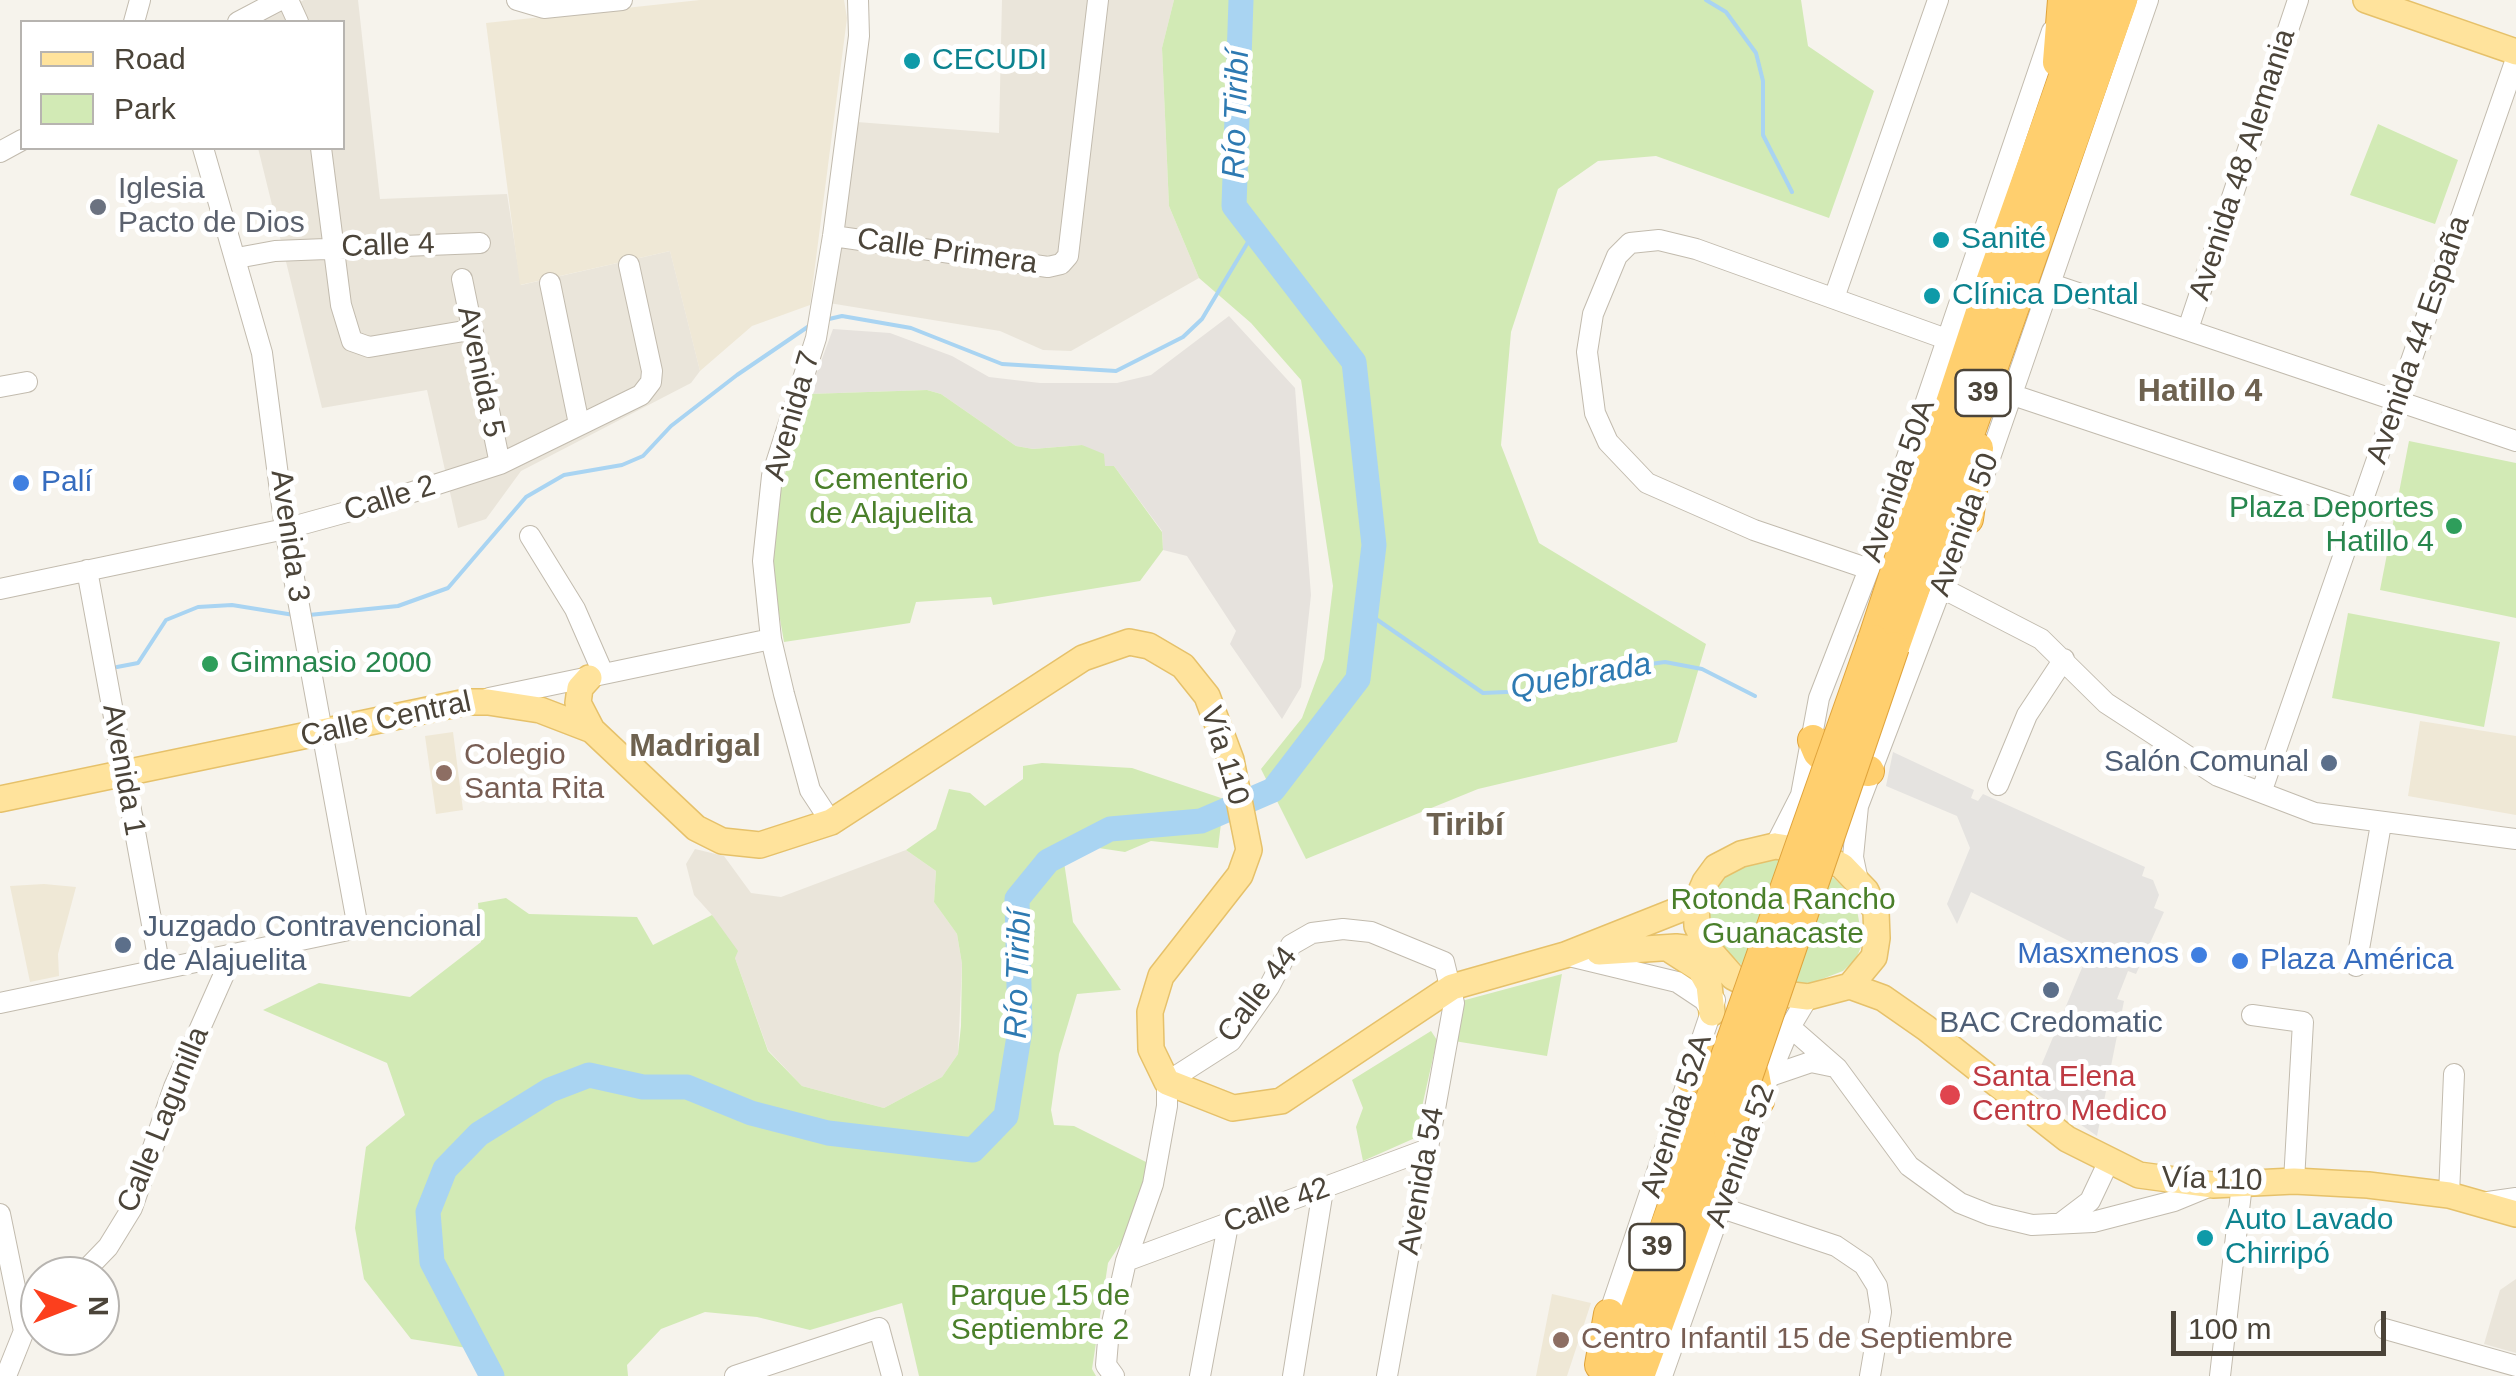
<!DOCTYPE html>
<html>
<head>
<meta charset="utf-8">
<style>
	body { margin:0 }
	#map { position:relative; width:2516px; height:1376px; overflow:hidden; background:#f6f3ec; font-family:Arial,sans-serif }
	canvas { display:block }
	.legend { position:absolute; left:20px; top:20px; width:325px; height:130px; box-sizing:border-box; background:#fff; border:2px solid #b7b4b0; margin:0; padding:12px 18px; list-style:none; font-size:30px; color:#4b4439 }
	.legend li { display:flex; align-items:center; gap:20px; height:50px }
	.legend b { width:50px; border:2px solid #b7b4b0 }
	.north { position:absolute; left:20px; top:1256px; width:100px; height:100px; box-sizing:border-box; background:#fff; border:2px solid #b7b4b0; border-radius:50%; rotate:90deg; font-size:28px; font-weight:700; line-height:40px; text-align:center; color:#4b4439 }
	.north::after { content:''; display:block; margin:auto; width:35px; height:45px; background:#fc3f1d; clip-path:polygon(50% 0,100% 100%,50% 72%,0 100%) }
	.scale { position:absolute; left:2171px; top:1311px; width:215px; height:45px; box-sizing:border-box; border:5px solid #4b4439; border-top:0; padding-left:12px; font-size:30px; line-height:35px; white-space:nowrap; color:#4b4439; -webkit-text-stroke:8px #fff; paint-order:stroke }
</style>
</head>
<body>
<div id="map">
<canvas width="2516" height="1376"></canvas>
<ul class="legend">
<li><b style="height:12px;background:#ffe39c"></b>Road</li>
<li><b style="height:28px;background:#d2eab5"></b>Park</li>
</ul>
<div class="north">N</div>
<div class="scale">100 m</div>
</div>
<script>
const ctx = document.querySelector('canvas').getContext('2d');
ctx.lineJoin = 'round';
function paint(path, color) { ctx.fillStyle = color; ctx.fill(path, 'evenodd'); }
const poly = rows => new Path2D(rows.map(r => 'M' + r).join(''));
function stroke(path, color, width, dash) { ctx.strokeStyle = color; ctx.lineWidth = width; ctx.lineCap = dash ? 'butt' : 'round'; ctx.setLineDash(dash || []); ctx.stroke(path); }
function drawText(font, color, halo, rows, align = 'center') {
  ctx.font = font + ' Arial,sans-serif'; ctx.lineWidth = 10; ctx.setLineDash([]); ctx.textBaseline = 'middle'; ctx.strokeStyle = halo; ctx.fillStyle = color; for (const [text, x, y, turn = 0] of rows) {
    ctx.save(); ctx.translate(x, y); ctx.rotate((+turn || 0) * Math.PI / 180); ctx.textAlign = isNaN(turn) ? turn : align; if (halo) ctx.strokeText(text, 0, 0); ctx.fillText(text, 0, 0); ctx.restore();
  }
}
paint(poly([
	[304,0,358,0,380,199,507,194,521,285,670,251,700,371,691,383,521,471,486,519,458,528,427,390,322,408,258,148,342,148,342,22,262,22],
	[1002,0,1174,0,1162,48,1169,206,1199,278,1071,351,1043,350,1000,331,829,303,857,122,999,133],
	[695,849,724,856,751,893,781,897,906,850,936,871,934,902,957,934,962,964,958,1054,942,1077,884,1108,802,1086,768,1050,735,958,712,915,694,895,686,864],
	[2516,1279,2516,1353,2484,1344,2500,1290]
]), '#eae5da');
paint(poly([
	[1229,316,1295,388,1311,595,1301,687,1282,719,1230,644,1236,631,1187,556,1163,550,1162,531,1114,466,1105,466,1082,445,1033,449,1016,446,941,394,927,390,809,394,833,329,890,333,952,356,989,377,1040,383,1117,383,1151,375]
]), '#e6e2dd');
paint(poly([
	[700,0,844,0,847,18,810,305,752,326,700,371,670,251,520,285,486,23],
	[2420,721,2516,736,2516,815,2408,796],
	[453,732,463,810,436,814,425,736],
	[44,884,76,887,58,954,59,976,30,982,10,886],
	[1552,1294,1591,1303,1567,1376,1536,1376]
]), '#efe8d6');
paint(poly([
	[1174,0,1801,0,1808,46,1874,91,1829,218,1656,156,1598,161,1558,189,1511,332,1501,445,1539,543,1706,644,1677,742,1478,789,1306,859,1261,769,1302,718,1324,659,1333,586,1301,380,1251,323,1199,278,1169,206,1162,48],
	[2378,124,2458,160,2435,224,2350,195],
	[927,390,941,394,1016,446,1033,449,1082,445,1104,454,1105,466,1114,466,1162,532,1163,550,1140,581,993,605,991,597,916,602,910,623,784,642,769,556,778,497,809,394],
	[2409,441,2516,463,2516,618,2380,590],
	[2348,613,2500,642,2484,727,2332,698],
	[1042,763,1132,768,1224,799,1218,848,1151,841,1125,852,1092,847,1064,862,1073,922,1121,990,1077,994,1059,1054,1051,1110,1054,1125,1074,1126,1150,1164,1136,1220,1108,1263,1092,1369,1096,1376,919,1376,902,1303,810,1330,757,1317,705,1312,661,1329,627,1365,628,1376,480,1376,467,1348,411,1339,364,1279,355,1228,366,1147,405,1115,387,1063,263,1010,319,983,410,997,481,942,478,903,506,898,529,914,637,917,653,945,712,915,738,951,735,958,768,1051,802,1086,884,1108,942,1077,958,1054,961,1026,962,964,957,934,934,902,936,871,906,850,936,829,949,789,970,793,985,806,1023,779,1023,766],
	[1771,855,1809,863,1835,879,1855,900,1863,942,1856,959,1843,971,1809,984,1790,984,1746,969,1712,937,1705,905,1717,877],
	[1562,974,1547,1056,1448,1040,1454,1003],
	[1431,1031,1437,1040,1415,1138,1363,1161,1356,1127,1363,1108,1352,1080]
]), '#d2eab5');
paint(poly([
	[1893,752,1974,790,1971,798,1978,801,1983,794,2145,867,2142,876,2153,880,2159,895,2154,908,2164,912,2136,974,2128,971,2117,999,2124,1001,2097,1136,2031,1090,2089,951,1971,892,1957,924,1947,904,1970,848,1957,816,1886,786]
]), '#e5e3e0');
stroke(poly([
	[1706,0,1726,12,1756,53,1763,81,1763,135,1792,192],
	[829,319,842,316,911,328,1002,364,1116,371,1183,337,1202,319,1254,232],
	[1366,612,1483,693,1529,691,1578,674,1665,662,1702,669,1755,696],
	[309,615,398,606,448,588,526,497,564,475,622,465,643,456,671,426,737,375,812,324],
	[117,667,138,663,166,620,198,607,232,605,294,615]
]), '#a9d4f2', 4);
stroke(poly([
	[492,1376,432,1262,428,1212,445,1169,479,1134,550,1090,589,1075,643,1087,687,1087,751,1113,828,1133,973,1150,1006,1116,1020,1030,1017,899,1048,861,1110,829,1201,821,1273,790,1358,679,1374,545,1354,362,1234,206,1241,0]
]), '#a9d4f2', 25);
const minor = poly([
	[288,0,298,22],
	[517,0,544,8,622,0],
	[134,22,140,0],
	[238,22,280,0],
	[321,148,341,305,352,341,369,347,470,330],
	[0,152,22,140],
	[833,236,1048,267,1061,264,1068,256,1098,0],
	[237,258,275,251,480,243],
	[462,279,500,464],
	[550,283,579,424],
	[2051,284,2516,441],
	[1834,298,1938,0],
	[2188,329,2298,0],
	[0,387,27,382],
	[2013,395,2360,511],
	[1984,475,2148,0],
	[530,536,575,609,603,673],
	[1869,569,1754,530,1647,483,1608,442,1595,413,1587,352,1593,314,1617,256,1630,243,1659,240,1696,249,1949,340],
	[87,570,160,968],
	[1942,588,2041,639,2106,703,2218,776,2315,813,2516,839],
	[0,589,285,529,372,505,500,464,641,395,651,382,652,371,629,265],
	[489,698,771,639],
	[1998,785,2027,715,2064,659],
	[2262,790,2516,59],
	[831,822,810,790,784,694,771,639,763,561,772,476,816,338,833,236,859,36,858,0],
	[1775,846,1801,795,1819,698,1869,569,2052,31],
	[1858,881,1853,857,1858,806,1972,507],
	[1565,955,1677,982,1704,1000,1712,1013],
	[2356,966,2381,824],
	[0,1003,358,928,285,529,262,353,203,148],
	[2252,1015,2303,1022,2294,1181],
	[1790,1027,1837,1068,1909,1166,1960,1203,1990,1215,2032,1225,2093,1222,2174,1201,2213,1185],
	[1770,1076,1811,1062,1835,1067],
	[2449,1195,2454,1074],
	[2481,1203,2516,1198],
	[1722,1208,1836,1246,1864,1265,1877,1286,1881,1312,1870,1376],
	[0,1214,24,1331],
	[2061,1223,2090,1201,2108,1163],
	[1126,1261,1428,1149],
	[80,1276,108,1247,132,1208,174,1087,233,954],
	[1606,1323,1715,1000],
	[2385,1329,2516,1366],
	[6,1376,24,1331,40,1315],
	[735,1376,879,1328,892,1376],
	[1114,1376,1106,1365,1108,1341,1126,1261,1153,1184,1167,1106,1167,1082,1231,1041,1269,987,1291,945,1312,933,1343,929,1371,932,1444,962,1454,1003,1387,1376],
	[1200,1376,1228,1225],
	[1293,1376,1323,1190],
	[1662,1376,1759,1101,1790,1027,1808,997],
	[2220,1376,2242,1184]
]);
const major = poly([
	[2366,0,2516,52],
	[589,678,580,688,578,703,592,730],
	[0,799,466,702,488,702,540,710,592,730,696,828,722,841,760,845,831,822,1083,658,1129,642,1149,646,1183,666,1207,696,1231,760,1249,850,1240,875,1161,976,1150,1012,1151,1049,1167,1082,1233,1108,1281,1101,1452,987,1565,955,1696,903],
	[1775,846,1813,852,1842,866,1866,891,1876,912,1877,938,1874,957,1850,986,1808,997,1760,991,1733,977,1710,951,1697,926,1696,903,1705,882,1716,867,1741,854,1775,846],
	[1672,951,1700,969,1709,985,1712,1013],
	[1599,952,1676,947,1710,951],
	[1850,986,1883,998,1926,1028,2067,1139,2139,1175,2213,1185,2294,1181,2368,1185,2449,1195,2516,1214]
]);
const highway = poly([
	[2058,62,2063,0],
	[1968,519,1978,448],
	[1873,640,1989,288,2091,0],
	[1894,647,2122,0],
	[1813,740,1818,752,1834,767,1869,771],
	[1690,1078,1709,1061,1736,1057,1754,1074,1759,1101],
	[1600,1365,1609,1314],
	[1612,1376,1704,1119],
	[1639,1376,1729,1130]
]);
stroke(minor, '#c2bbae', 22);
stroke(major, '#e6c16a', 28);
stroke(highway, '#e0a43c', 32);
stroke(minor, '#fff', 20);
stroke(major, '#ffe39c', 25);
stroke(highway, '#ffcf6e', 30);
const highwayBridge = poly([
	[1704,1119,1873,640],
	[1729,1130,1894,647]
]);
stroke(highwayBridge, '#e0a43c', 32, []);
stroke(highwayBridge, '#ffcf6e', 30);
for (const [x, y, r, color] of [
	[912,61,10,"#0f9aa8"],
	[98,207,10,"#6b7280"],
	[1941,240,10,"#0f9aa8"],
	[1932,296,10,"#0f9aa8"],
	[21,483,10,"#3f7fe0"],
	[2454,526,10,"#2e9e5b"],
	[210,664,10,"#2e9e5b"],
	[2329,763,10,"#5c6f8a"],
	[444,773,10,"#8d6e63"],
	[123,945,10,"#5c6f8a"],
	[2199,955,10,"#3f7fe0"],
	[2240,961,10,"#3f7fe0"],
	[2051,990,10,"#5c6f8a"],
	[1950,1095,12,"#e0444e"],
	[2205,1238,10,"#0f9aa8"],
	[1561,1340,10,"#8d6e63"]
]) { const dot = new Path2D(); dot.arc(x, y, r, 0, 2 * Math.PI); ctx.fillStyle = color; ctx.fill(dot); stroke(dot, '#fff', 4); }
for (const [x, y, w] of [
	[1983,393,55],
	[1657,1247,55]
]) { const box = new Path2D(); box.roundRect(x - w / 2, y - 23, w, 46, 8); ctx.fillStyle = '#fff'; ctx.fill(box); stroke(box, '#4b4439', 2.5); }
drawText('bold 28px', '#4b4439', null, [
	["39",1983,393],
	["39",1657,1247]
]);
drawText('30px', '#0d838f', '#fff', [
	["CECUDI",932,61],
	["Sanité",1961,240],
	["Clínica Dental",1952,296],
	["Auto Lavado",2225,1221],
	["Chirripó",2225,1255]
], 'left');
drawText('30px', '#4b4439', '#fff', [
	["Avenida 48 Alemania",2243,165,-72],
	["Calle 4",388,246,-2],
	["Calle Primera",947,252,8],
	["Avenida 44 España",2419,340,-71],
	["Avenida 5",480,372,78],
	["Avenida 7",793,416,-74],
	["Avenida 50A",1899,481,-71],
	["Calle 2",390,499,-17],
	["Avenida 50",1965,525,-70],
	["Avenida 3",289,536,82],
	["Calle Central",386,720,-12],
	["Vía 110",1224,756,73],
	["Avenida 1",123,770,80],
	["Calle 44",1258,995,-53],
	["Avenida 52A",1677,1116,-72],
	["Calle Lagunilla",164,1120,-68],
	["Avenida 52",1741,1156,-70],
	["Vía 110",2212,1180,2],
	["Avenida 54",1422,1181,-80],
	["Calle 42",1277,1206,-20]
]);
drawText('30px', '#5b616d', '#fff', [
	["Iglesia",118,190],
	["Pacto de Dios",118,224]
], 'left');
drawText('30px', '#4a7f2a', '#fff', [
	["Cementerio",891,481],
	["de Alajuelita",891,515],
	["Rotonda Rancho",1783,901],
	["Guanacaste",1783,935],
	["Parque 15 de",1040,1297],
	["Septiembre 2",1040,1331]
]);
drawText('30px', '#366cbe', '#fff', [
	["Palí",41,483],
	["Masxmenos",2179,955,"right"],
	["Plaza América",2260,961]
], 'left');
drawText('30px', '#27864d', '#fff', [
	["Plaza Deportes",2434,509],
	["Hatillo 4",2434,543],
	["Gimnasio 2000",230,664,"left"]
], 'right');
drawText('30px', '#785e54', '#fff', [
	["Colegio",464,756],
	["Santa Rita",464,790],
	["Centro Infantil 15 de Septiembre",1581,1340]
], 'left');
drawText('30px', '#4e5e75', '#fff', [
	["Salón Comunal",2309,763],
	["Juzgado Contravencional",143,928,"left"],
	["de Alajuelita",143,962,"left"],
	["BAC Credomatic",2051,1024,"center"]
], 'right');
drawText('30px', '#be3a42', '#fff', [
	["Santa Elena",1972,1078],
	["Centro Medico",1972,1112]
], 'left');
drawText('italic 32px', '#2e7ab2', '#fff', [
	["Río Tiribí",1237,114,-88],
	["Quebrada",1581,677,-10],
	["Río Tiribí",1019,974,-88]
]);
drawText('bold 32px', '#6e6250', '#fff', [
	["Hatillo 4",2200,392],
	["Madrigal",695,747],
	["Tiribí",1465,826]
]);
</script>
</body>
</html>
